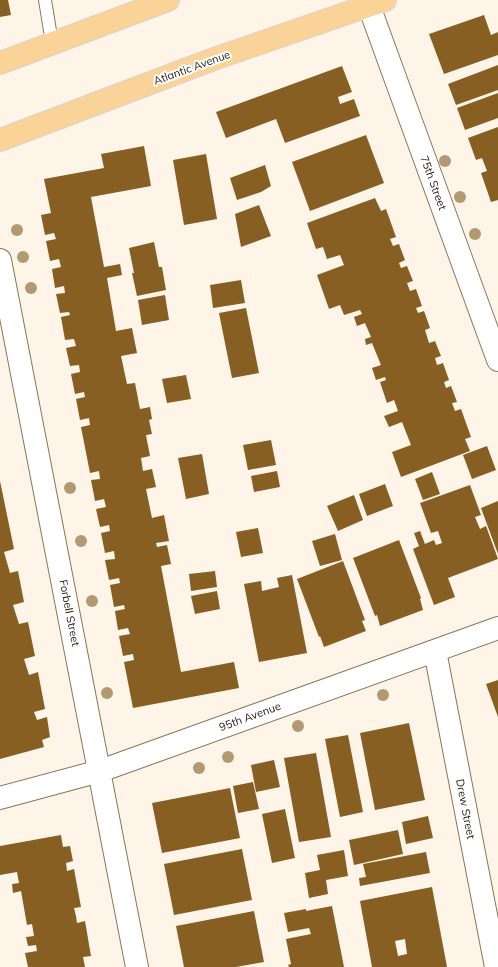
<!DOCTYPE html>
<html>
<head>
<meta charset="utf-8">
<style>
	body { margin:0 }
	canvas { display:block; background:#fef4e8 }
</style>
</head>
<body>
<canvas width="498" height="967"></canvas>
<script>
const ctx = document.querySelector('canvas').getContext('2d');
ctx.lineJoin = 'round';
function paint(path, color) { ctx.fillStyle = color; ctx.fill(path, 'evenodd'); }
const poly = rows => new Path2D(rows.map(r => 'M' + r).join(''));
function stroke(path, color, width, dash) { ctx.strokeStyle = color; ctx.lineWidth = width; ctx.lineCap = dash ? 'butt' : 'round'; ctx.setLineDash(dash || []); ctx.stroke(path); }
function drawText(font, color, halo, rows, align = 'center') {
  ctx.font = font + ' Mulish,sans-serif'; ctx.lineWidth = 4; ctx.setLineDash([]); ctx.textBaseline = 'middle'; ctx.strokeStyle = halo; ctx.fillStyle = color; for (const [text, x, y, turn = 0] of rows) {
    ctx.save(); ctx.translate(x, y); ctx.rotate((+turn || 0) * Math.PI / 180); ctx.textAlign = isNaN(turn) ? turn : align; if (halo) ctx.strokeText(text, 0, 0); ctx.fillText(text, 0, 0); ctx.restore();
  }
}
paint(poly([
	[0,0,8,0,11,15,0,17],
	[484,15,491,35,498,32,498,55,444,74,429,34],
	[498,65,498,90,456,105,448,84],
	[342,66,352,92,338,97,340,104,354,99,360,116,285,143,276,119,226,138,216,112],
	[498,93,498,118,465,130,457,108],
	[498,127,498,200,491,202,481,173,487,171,482,158,476,160,468,138],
	[366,135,384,183,310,211,292,162],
	[144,146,151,186,91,197,104,267,120,264,122,275,107,278,116,331,132,328,137,353,121,356,127,384,135,383,140,409,150,407,152,419,149,420,152,434,146,435,150,456,141,458,143,471,152,469,156,487,146,489,152,518,164,515,169,541,156,543,157,547,167,545,171,564,161,566,181,672,234,662,239,688,133,708,124,662,134,660,133,654,123,656,119,636,130,634,128,628,118,630,115,611,125,609,124,605,114,607,110,585,120,583,119,578,109,580,105,560,115,559,114,551,105,553,101,533,110,531,109,525,100,527,96,509,106,507,104,499,95,501,91,480,100,479,99,471,90,473,81,427,90,425,89,418,80,420,76,399,85,397,84,392,75,394,71,374,80,372,79,365,70,366,66,348,76,346,74,339,65,340,61,317,70,315,69,312,60,313,56,294,65,293,64,286,55,288,52,269,61,267,59,259,50,261,46,241,56,239,54,233,45,235,41,215,51,213,44,179,104,168,101,154],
	[206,154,217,219,184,225,173,160],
	[265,165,271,186,261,192,237,200,230,178],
	[375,198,381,211,386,209,396,237,390,239,393,246,399,244,405,260,399,263,401,268,407,266,413,281,407,283,410,291,416,289,422,306,416,308,418,313,424,311,430,328,425,330,429,343,435,341,441,356,435,358,437,365,443,363,449,380,444,382,446,388,451,386,457,402,452,403,455,411,461,409,471,437,465,439,470,451,401,477,392,452,411,445,402,422,389,427,384,416,398,411,394,400,387,403,380,382,386,380,385,377,376,380,372,368,381,365,372,343,366,345,365,339,371,337,365,323,357,326,354,317,362,314,360,310,344,315,340,305,329,309,317,275,344,265,340,255,327,259,323,247,316,249,307,223],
	[259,205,271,236,241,247,235,214],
	[154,242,159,267,162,267,166,290,137,296,132,273,134,273,129,248],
	[241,280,245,303,213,308,210,285],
	[165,295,169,320,142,325,138,300],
	[246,308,259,373,232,378,219,313],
	[186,375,191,399,167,403,162,379],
	[271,440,276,465,248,470,243,445],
	[487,446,496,470,472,479,463,455],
	[202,454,209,494,186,499,178,458],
	[277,471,280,487,254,492,251,476],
	[432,472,440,494,423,500,415,479],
	[0,481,14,549,4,552,10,573,18,571,24,602,13,605,19,624,28,622,35,656,24,659,29,675,38,672,45,709,34,712,37,720,47,717,50,737,42,740,44,747,0,759],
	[385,484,393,506,367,516,359,494],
	[470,485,481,515,475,517,480,529,486,526,498,559,448,578,455,597,434,605,413,549,419,546,414,533,420,531,425,544,434,540,436,545,442,543,438,531,431,533,420,503],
	[354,495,363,520,338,531,327,506],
	[498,501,498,554,481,508],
	[258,528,263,553,241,557,236,532],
	[335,534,342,560,320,566,312,541],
	[399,540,421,598,420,599,423,610,380,626,377,615,375,616,353,558],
	[343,561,365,620,362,621,366,631,324,647,320,636,319,637,297,579],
	[215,571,217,587,191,591,189,574],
	[292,575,307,653,259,662,244,584,261,581,262,591,279,587,277,578],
	[217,591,220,609,195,614,191,596],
	[498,680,498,717,486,684],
	[409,723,425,800,375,810,360,733],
	[348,735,363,812,340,817,325,739],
	[316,753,331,837,299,842,284,758],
	[274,760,280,787,256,792,251,765],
	[253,782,259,809,238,813,233,786],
	[230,788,240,838,162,853,152,803],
	[285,809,295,858,272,863,262,814],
	[428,816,433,838,406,844,402,822],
	[398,830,403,854,354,865,349,840],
	[61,835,63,847,70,846,73,861,66,863,67,871,74,869,81,907,74,908,76,916,77,923,85,921,91,956,83,957,85,967,28,967,25,953,37,951,36,945,28,946,26,937,34,936,32,924,27,925,21,891,13,893,12,884,19,883,17,872,0,875,0,846],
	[242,849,252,900,174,915,164,864],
	[344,850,348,876,326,880,328,894,309,898,305,873,320,870,317,855],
	[426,852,430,873,360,886,359,878,366,877,363,864],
	[432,887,447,967,372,967,360,901],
	[405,939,407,954,398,956,395,941],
	[332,906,344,967,289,967,288,965,291,964,286,939,311,934,309,928,288,932,284,913,306,909,306,911],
	[254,911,264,962,236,967,184,967,176,926]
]), '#885f22');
const service = poly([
	[45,0,52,43]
]);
const minor = poly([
	[369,6,498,360],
	[0,260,137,967],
	[435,651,496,967],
	[0,798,100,771,498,628]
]);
const primary = poly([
	[0,63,168,0],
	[0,140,211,60,385,0]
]);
stroke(service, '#8b7558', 14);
stroke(minor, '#8b7558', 24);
stroke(primary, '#d7d5d3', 24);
stroke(service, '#fff', 12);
stroke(minor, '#fff', 22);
stroke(primary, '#fad398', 22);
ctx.fillStyle = '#b29972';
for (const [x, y] of [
	[445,161],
	[460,197],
	[17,230],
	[475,234],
	[23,257],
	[31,288],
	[70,488],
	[81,541],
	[92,601],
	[107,693],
	[383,695],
	[298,726],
	[228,757],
	[199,768]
]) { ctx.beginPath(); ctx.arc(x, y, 6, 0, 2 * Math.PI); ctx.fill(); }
drawText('11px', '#20180c', '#fff', [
	["Atlantic Avenue",192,68,-20],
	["75th Street",433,183,70],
	["Forbell Street",69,613,79],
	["95th Avenue",250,717,-20],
	["Drew Street",465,809,79]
]);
</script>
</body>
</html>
